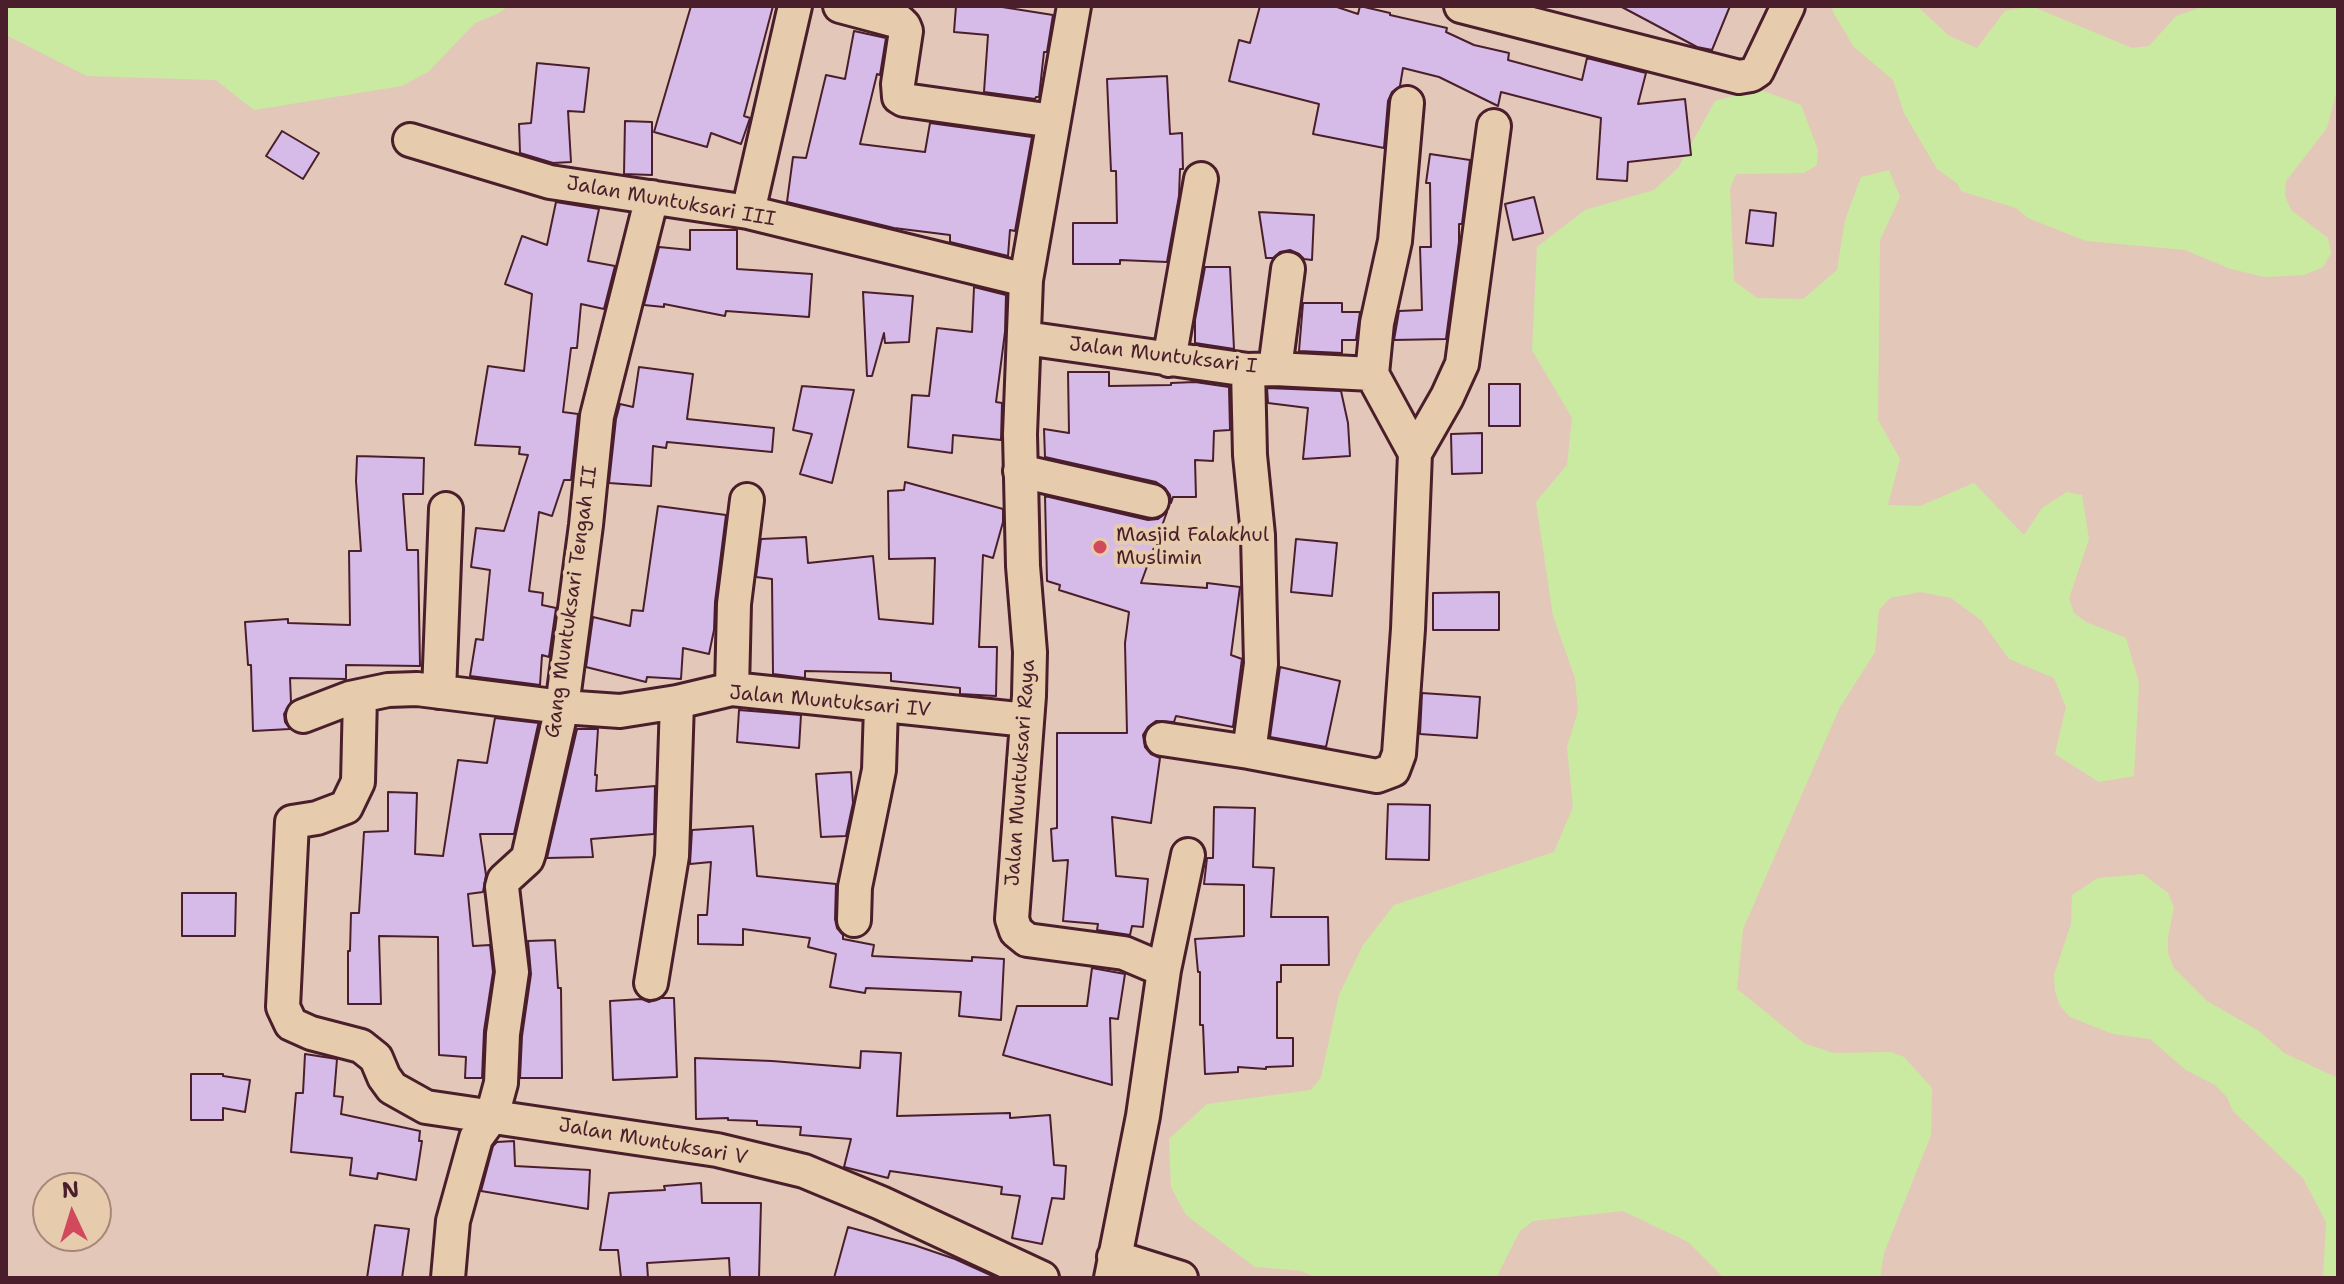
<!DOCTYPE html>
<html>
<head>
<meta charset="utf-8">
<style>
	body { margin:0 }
	#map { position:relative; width:2344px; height:1284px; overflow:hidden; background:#e3c8b9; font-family:"Shantell Sans",sans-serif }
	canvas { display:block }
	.frame { position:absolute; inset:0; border:8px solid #4a1f2b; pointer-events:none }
	.north { position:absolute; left:32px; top:1172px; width:80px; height:80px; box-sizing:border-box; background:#e6cbad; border:2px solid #a88679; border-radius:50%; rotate:356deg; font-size:22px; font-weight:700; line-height:32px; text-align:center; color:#4a1f2b }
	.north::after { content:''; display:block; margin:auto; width:28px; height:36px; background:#d1495b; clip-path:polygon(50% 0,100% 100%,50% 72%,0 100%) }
</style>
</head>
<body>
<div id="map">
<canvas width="2344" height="1284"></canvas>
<div class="frame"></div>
<div class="north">N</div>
</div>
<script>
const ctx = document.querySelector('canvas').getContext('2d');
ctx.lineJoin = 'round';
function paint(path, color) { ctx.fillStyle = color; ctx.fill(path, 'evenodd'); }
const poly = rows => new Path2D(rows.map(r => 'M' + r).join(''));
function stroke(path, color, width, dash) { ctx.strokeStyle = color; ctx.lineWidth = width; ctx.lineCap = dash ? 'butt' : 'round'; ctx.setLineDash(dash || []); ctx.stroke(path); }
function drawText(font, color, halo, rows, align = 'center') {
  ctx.font = font + ' "Shantell Sans",sans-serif'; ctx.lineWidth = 8; ctx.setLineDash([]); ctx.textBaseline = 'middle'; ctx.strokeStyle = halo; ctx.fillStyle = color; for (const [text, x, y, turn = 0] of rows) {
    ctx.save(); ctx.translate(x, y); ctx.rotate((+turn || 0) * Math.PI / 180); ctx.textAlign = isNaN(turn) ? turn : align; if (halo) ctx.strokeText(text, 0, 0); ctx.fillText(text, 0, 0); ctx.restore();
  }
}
paint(poly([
	[6,6,508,6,501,12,475,23,428,72,402,86,254,110,216,80,87,76,6,35],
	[1832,6,1917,6,1949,36,1977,48,2005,11,2031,6,2132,48,2149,46,2176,16,2205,6,2338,6,2338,86,2327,128,2286,181,2285,196,2291,210,2328,238,2331,253,2323,267,2304,275,2265,277,2231,269,2185,250,2086,241,2028,218,2016,208,1961,191,1958,184,1937,169,1904,113,1893,80,1854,47,1833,12],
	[1758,89,1801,105,1818,150,1817,165,1804,173,1736,174,1730,188,1734,281,1757,298,1803,299,1837,270,1845,220,1861,177,1889,170,1900,197,1880,240,1878,420,1900,459,1888,505,1920,506,1974,483,2024,535,2042,508,2067,492,2082,495,2089,539,2069,598,2074,613,2086,622,2126,638,2139,683,2134,776,2099,782,2055,754,2066,707,2054,678,2009,659,1981,620,1951,598,1920,592,1890,598,1879,610,1875,652,1840,707,1743,929,1737,989,1804,1043,1833,1053,1891,1052,1904,1057,1932,1088,1931,1135,1884,1253,1880,1278,1724,1278,1688,1242,1623,1211,1533,1221,1520,1231,1496,1278,1318,1278,1301,1271,1255,1267,1186,1215,1171,1187,1169,1139,1207,1104,1311,1090,1321,1077,1339,995,1363,945,1394,905,1554,852,1573,807,1567,747,1578,711,1575,678,1553,616,1536,502,1567,465,1572,418,1532,350,1537,247,1585,210,1654,190,1678,168,1715,101],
	[2143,874,2168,893,2174,907,2168,937,2168,953,2174,968,2207,1001,2259,1031,2284,1053,2338,1078,2338,1278,2323,1278,2326,1222,2303,1178,2233,1111,2227,1097,2215,1085,2186,1070,2150,1039,2113,1034,2070,1017,2060,1006,2055,991,2054,975,2071,924,2072,895,2098,878]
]), '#caeaa2');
const building = poly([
	[691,6,773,6,744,116,750,118,741,144,711,133,707,147,654,132,691,6],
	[956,6,996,6,1053,15,1047,52,1044,52,1039,97,1036,97,1035,99,984,92,988,35,954,32,956,6],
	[1260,6,1334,6,1358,14,1360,6,1390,13,1390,15,1447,28,1446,32,1474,45,1509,53,1508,60,1582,80,1587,58,1646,73,1638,104,1685,99,1691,155,1628,162,1627,181,1597,179,1601,118,1501,92,1498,106,1439,77,1403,68,1400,86,1392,92,1388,101,1384,148,1313,134,1319,104,1229,81,1239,40,1250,43,1260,6],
	[1620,6,1730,6,1712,50,1697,47,1620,6],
	[854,31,886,38,880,75,877,74,860,144,925,152,930,123,1032,137,1015,231,1010,230,1008,256,950,242,950,235,894,228,787,202,793,157,806,158,826,75,845,79,854,31],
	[537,63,589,68,584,112,568,111,571,162,553,163,520,153,519,124,531,123,537,63],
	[1167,76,1170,134,1182,133,1183,169,1180,169,1179,196,1167,262,1120,260,1120,264,1073,264,1073,223,1117,223,1116,171,1111,171,1107,79,1167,76],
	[625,121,652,122,652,175,624,174,625,121],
	[282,131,319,153,303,179,266,156,282,131],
	[1430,154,1470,160,1462,224,1459,224,1459,242,1446,339,1394,340,1399,311,1422,310,1420,247,1431,247,1430,183,1426,183,1430,154],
	[1534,197,1543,233,1513,240,1505,204,1534,197],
	[556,202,599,209,588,261,615,266,604,309,581,304,577,348,571,348,563,412,578,414,571,480,564,480,552,516,539,512,529,591,543,593,542,605,556,608,549,657,542,655,540,685,470,676,476,639,483,640,490,570,471,567,476,528,504,531,528,455,519,454,520,447,475,445,488,366,524,371,532,294,505,284,522,236,547,245,556,202],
	[1750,210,1776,213,1773,246,1746,243,1750,210],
	[1259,212,1314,215,1312,260,1304,259,1299,254,1290,250,1280,252,1273,258,1266,258,1259,212],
	[690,230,737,230,737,269,812,274,809,317,726,311,725,316,664,304,664,307,644,305,659,247,690,250,690,230],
	[1205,267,1230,267,1234,349,1195,343,1195,320,1205,267],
	[974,287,1006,295,1005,332,996,402,1002,403,1001,440,953,435,952,453,908,447,912,395,929,396,937,328,972,332,974,287],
	[863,292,913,296,909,342,885,343,884,333,872,376,867,376,863,292],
	[1303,303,1342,303,1342,312,1360,312,1356,340,1342,340,1342,353,1299,351,1303,303],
	[639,367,693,374,687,419,774,428,772,452,667,442,666,448,653,446,651,486,609,483,616,419,620,404,633,407,639,367],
	[1068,372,1109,372,1109,386,1171,385,1171,383,1195,382,1229,387,1230,430,1214,431,1213,461,1195,460,1196,497,1173,497,1171,503,1170,495,1165,488,1156,482,1045,457,1044,429,1069,433,1068,372],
	[1489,384,1520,384,1520,426,1489,426,1489,384],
	[802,386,854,390,832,483,800,474,812,434,793,430,802,386],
	[1267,388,1341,391,1348,423,1350,456,1303,459,1308,408,1268,403,1267,388],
	[1482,433,1482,473,1452,474,1451,434,1482,433],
	[357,456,424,458,423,494,403,494,407,550,418,550,420,666,346,665,346,679,290,678,291,702,284,714,285,722,290,729,253,731,251,665,248,665,245,622,288,619,288,623,350,625,349,551,361,551,356,481,357,456],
	[905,482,1003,509,1003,522,993,558,983,555,979,647,997,647,996,696,960,694,960,688,891,681,891,673,805,671,805,678,773,674,772,579,756,577,761,539,806,537,808,563,873,556,879,619,933,624,935,558,889,559,888,491,904,490,905,482],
	[1045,496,1148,520,1158,519,1167,512,1141,583,1207,588,1207,583,1240,587,1231,655,1242,659,1233,727,1176,716,1174,722,1156,721,1148,727,1143,735,1145,747,1151,754,1160,758,1151,823,1112,817,1116,876,1148,879,1143,927,1132,926,1130,935,1097,930,1098,924,1063,921,1068,860,1053,861,1051,829,1057,828,1057,733,1127,733,1125,643,1129,612,1059,590,1060,585,1047,581,1045,496],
	[658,506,726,515,715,602,714,630,709,654,683,648,681,679,647,677,646,682,586,667,593,617,630,626,632,610,643,611,658,506],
	[1296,539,1337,543,1332,596,1291,592,1296,539],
	[1499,592,1499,630,1433,630,1433,593,1499,592],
	[1280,667,1340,681,1326,747,1270,737,1280,667],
	[1422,693,1480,697,1477,738,1420,734,1422,693],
	[739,710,801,715,799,748,737,742,739,710],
	[495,718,539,723,538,725,514,834,480,834,486,875,483,892,468,894,473,946,490,945,493,972,484,1031,482,1078,465,1078,466,1057,439,1055,438,937,379,936,381,1004,348,1004,348,951,350,951,351,913,359,913,364,832,388,831,388,792,417,793,415,854,443,856,458,760,487,763,495,718],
	[577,729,598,729,595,775,597,775,596,791,655,786,654,834,591,839,593,857,547,858,577,729],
	[851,772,853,803,846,836,821,837,816,774,851,772],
	[1388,804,1430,805,1429,860,1386,859,1388,804],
	[1214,807,1255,808,1253,867,1274,868,1271,917,1328,917,1329,965,1281,965,1281,982,1277,982,1277,1038,1293,1038,1293,1066,1266,1067,1266,1069,1238,1067,1238,1072,1205,1074,1203,1025,1200,1025,1200,972,1198,972,1195,939,1244,936,1244,885,1204,884,1207,858,1213,858,1214,807],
	[753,826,757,876,836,884,835,919,837,928,843,935,843,939,874,945,872,956,972,961,972,957,1004,959,1001,1020,959,1016,961,992,866,988,865,993,830,987,836,954,808,947,810,938,743,929,743,945,698,944,698,915,707,915,711,862,690,864,692,830,753,826],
	[182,893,236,893,235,936,182,936,182,893],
	[555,940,558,988,561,988,562,1078,520,1078,522,1036,531,974,528,941,555,940],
	[1092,968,1125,974,1118,1019,1110,1018,1112,1085,1003,1055,1017,1006,1087,1006,1092,968],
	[661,998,674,998,677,1077,613,1080,610,1001,642,999,649,1002,661,998],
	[861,1051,901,1053,897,1116,1010,1113,1010,1118,1050,1115,1054,1165,1066,1166,1064,1199,1052,1198,1042,1244,1012,1238,1020,1196,1001,1194,1002,1187,890,1171,888,1178,844,1167,851,1139,800,1135,801,1127,757,1125,757,1121,728,1120,728,1118,696,1119,695,1058,772,1061,860,1068,861,1051],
	[305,1054,337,1059,334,1096,343,1097,341,1114,420,1131,419,1141,422,1141,416,1180,378,1173,377,1179,350,1175,352,1158,291,1152,296,1093,303,1093,305,1054],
	[191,1074,223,1074,223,1076,250,1080,245,1112,223,1108,223,1120,191,1120,191,1074],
	[514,1141,515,1166,590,1170,588,1209,481,1191,493,1146,497,1142,514,1141],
	[701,1183,702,1203,761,1203,759,1278,730,1278,729,1258,647,1263,648,1278,621,1278,618,1250,600,1250,609,1193,665,1190,664,1186,701,1183],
	[375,1225,409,1229,402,1278,367,1278,375,1225],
	[848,1227,914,1245,955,1259,997,1278,834,1278,848,1227]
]);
paint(building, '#d6bae8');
stroke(building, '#4a1f2b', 2);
const minor = poly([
	[840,6,900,22,904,26,906,31,898,84,899,97,904,100,1053,121],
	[1074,6,1026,280,1020,434,1023,566,1030,652,1029,696,1012,919,1016,931,1027,940,1124,953,1164,970],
	[1461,6,1739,77,1751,75,1757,71,1788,6],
	[410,140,550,182,748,212,1026,280],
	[748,212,795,6],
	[1025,338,1248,370,1275,369,1372,374,1415,453,1408,629,1399,754,1393,770,1377,776,1249,752,1162,739],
	[1169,360,1201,179],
	[1275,369,1288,269],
	[1248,370,1250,455,1258,535,1261,664,1249,752],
	[1372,374,1377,323,1395,241,1407,103],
	[1415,453,1447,397,1462,364,1494,126],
	[1020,471,1152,501],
	[732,689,734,604,747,500],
	[439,692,446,509],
	[360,696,358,782,346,807,317,818,292,822,283,1007,291,1024,311,1033,361,1046,376,1058,384,1077,392,1088,426,1107,717,1150,804,1171,881,1203,1042,1278],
	[303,716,350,698,388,690,417,689,562,707,620,711,677,702,732,689,1027,720],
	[854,920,855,887,879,770,881,706],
	[651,983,672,856,677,702],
	[1114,1257,1181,1278],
	[448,1278,453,1221,476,1138,492,1116,501,1083,503,1034,512,972,502,887,504,880,527,859,529,853,562,707,586,525,597,416,652,197],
	[1111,1278,1143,1116,1164,970,1188,855]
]);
stroke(minor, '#4a1f2b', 38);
stroke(minor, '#e6cbad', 32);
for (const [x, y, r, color] of [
	[1100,547,8,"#d1495b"]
]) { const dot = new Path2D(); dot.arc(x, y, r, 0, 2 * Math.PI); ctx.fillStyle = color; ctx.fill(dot); stroke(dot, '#e6cbad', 3); }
drawText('20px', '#4a1f2b', '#e6cbad', [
	["Jalan Muntuksari III",671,202,10],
	["Jalan Muntuksari I",1163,356,7],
	["Gang Muntuksari Tengah II",572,602,-82],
	["Jalan Muntuksari IV",830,702,5],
	["Jalan Muntuksari Raya",1021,773,-86],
	["Jalan Muntuksari V",653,1142,10]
]);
drawText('20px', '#4a1f2b', '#e6cbad', [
	["Masjid Falakhul",1116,536],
	["Muslimin",1116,559]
], 'left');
</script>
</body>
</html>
